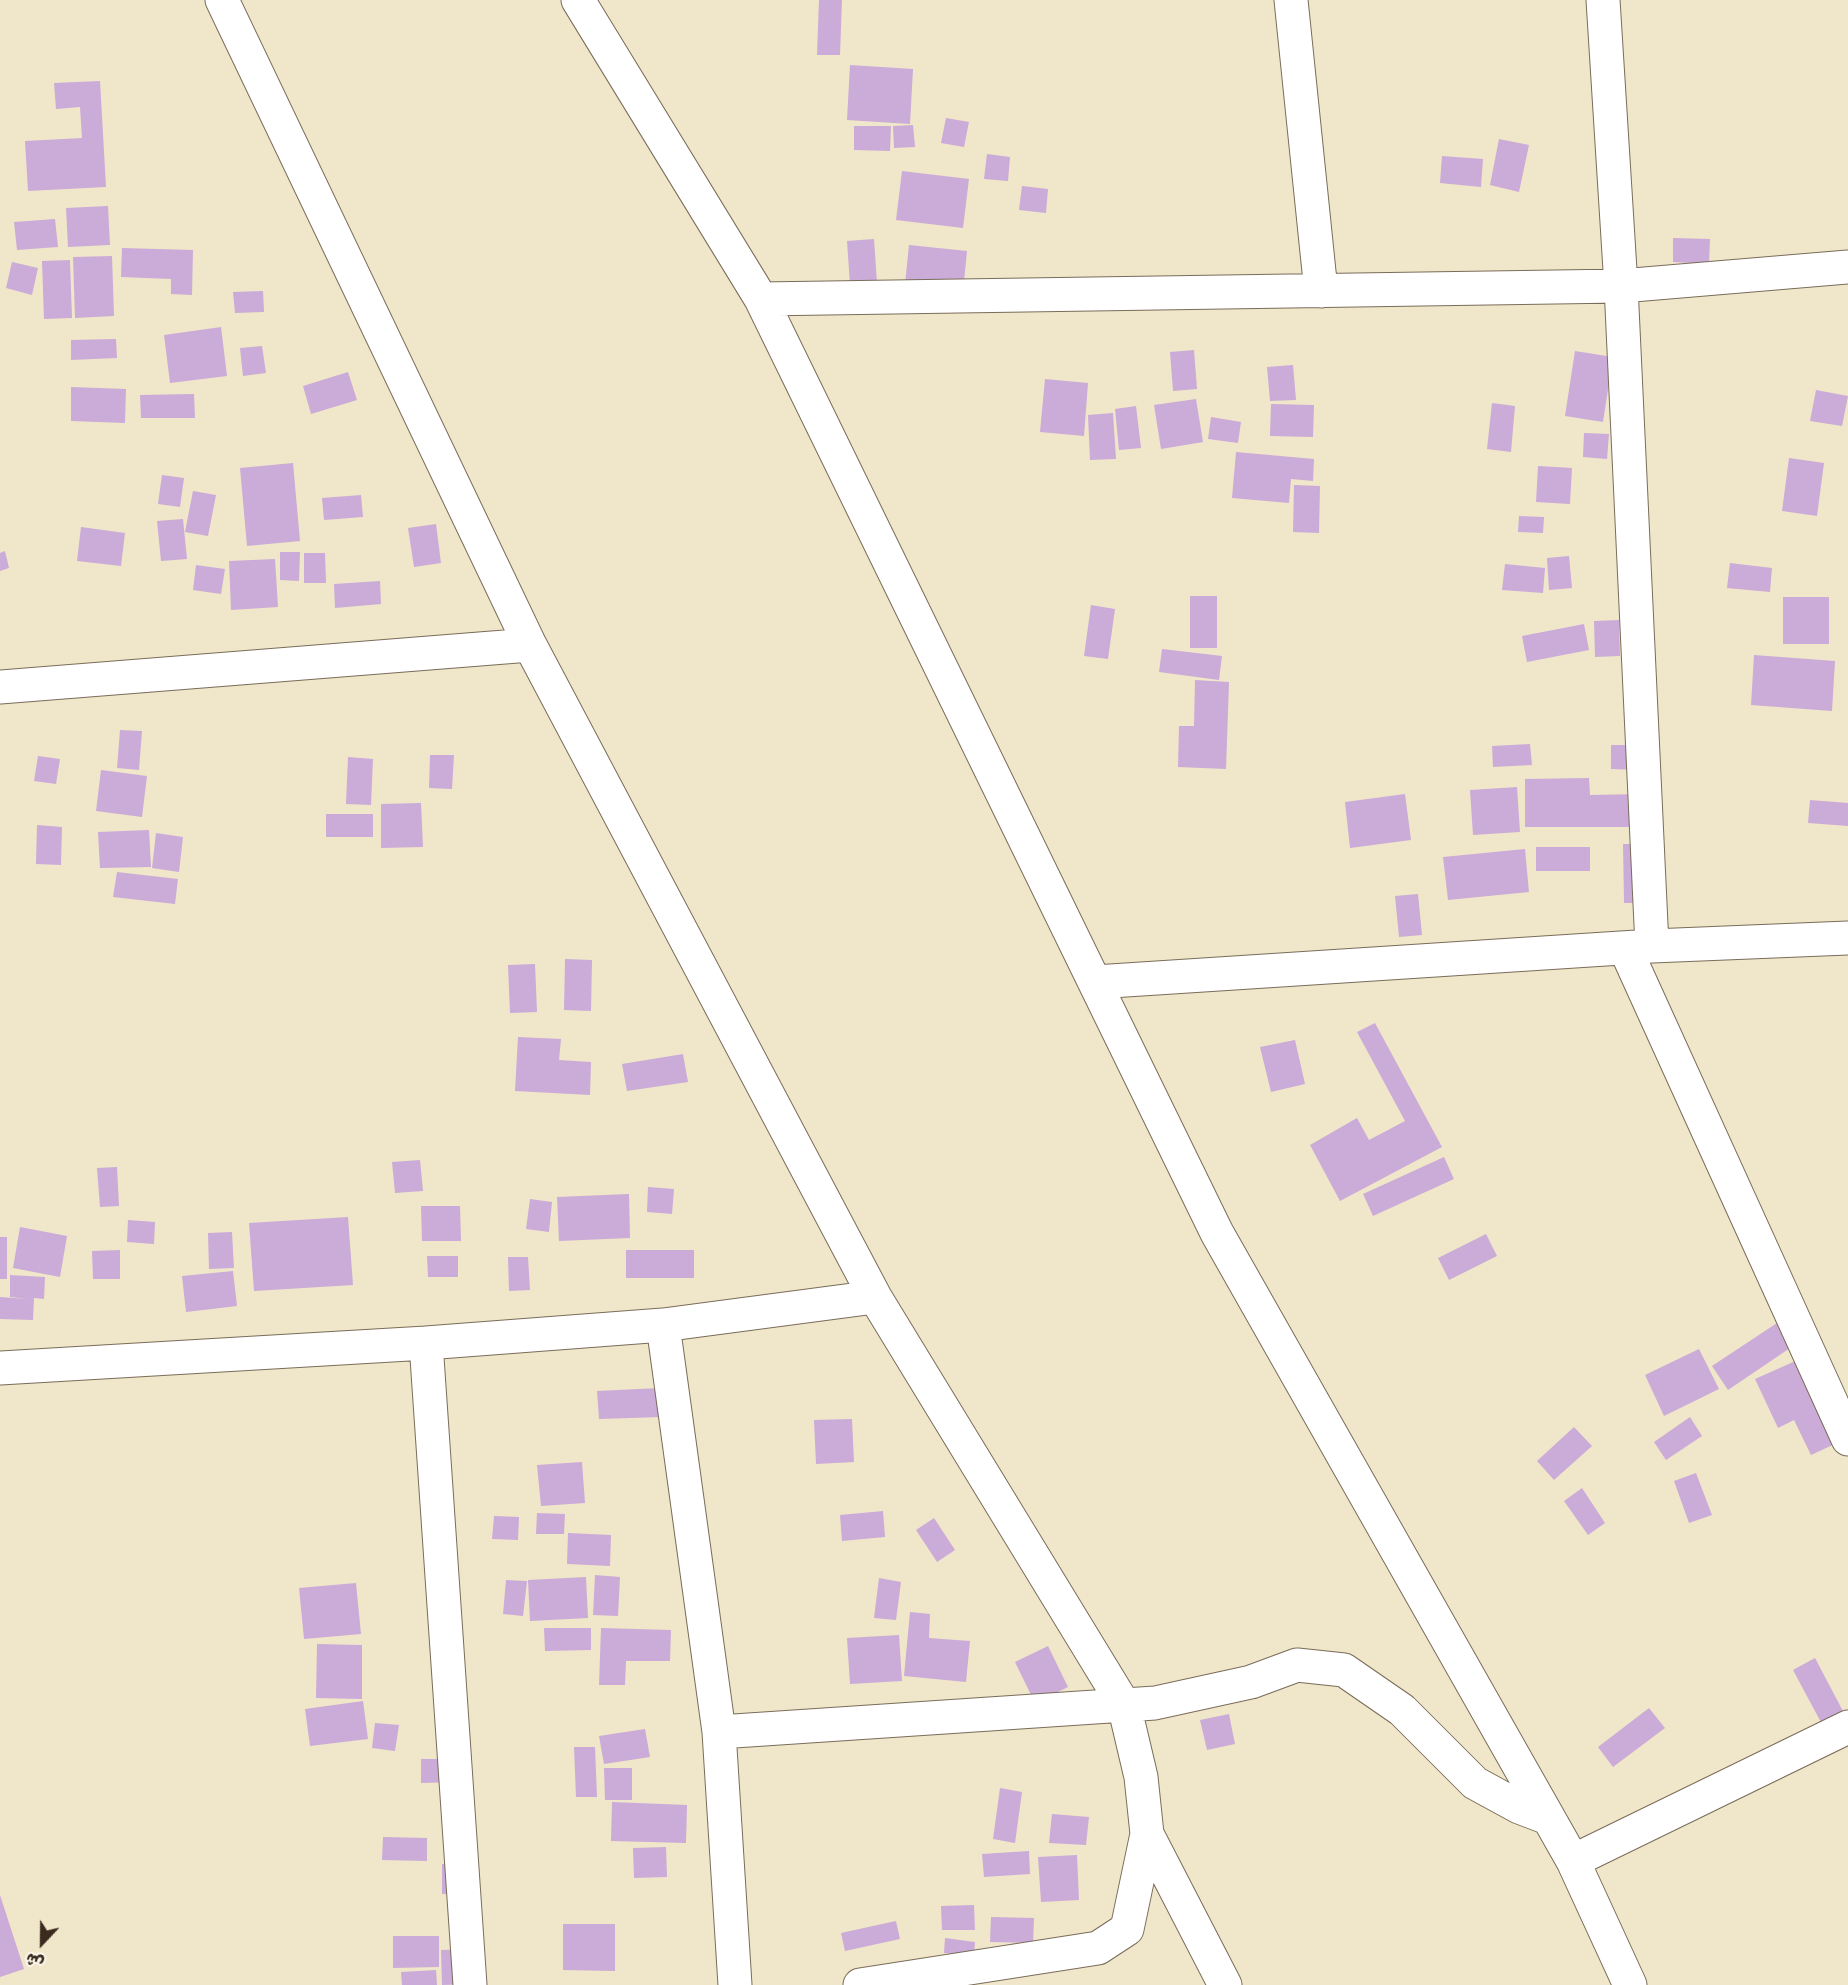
<!DOCTYPE html>
<html>
<head>
<meta charset="utf-8">
<style>
	body { margin:0 }
	#map { position:relative; width:1848px; height:1985px; overflow:hidden; background:#f0e6ca; font-family:Mynerve,"Playpen Sans Arabic",sans-serif }
	canvas { display:block }
	.north { position:absolute; left:12px; top:1913px; width:60px; height:60px; -webkit-text-stroke:4px #fbf7ec; paint-order:stroke; rotate:202deg; font-size:16px; font-weight:700; line-height:24px; text-align:center; color:#3b2a1e }
	.north::after { content:''; display:block; margin:auto; width:21px; height:27px; background:#3b2a1e; clip-path:polygon(50% 0,100% 100%,50% 72%,0 100%) }
</style>
</head>
<body>
<div id="map">
<canvas width="1848" height="1985"></canvas>
<div class="north">ش</div>
</div>
<script>
const ctx = document.querySelector('canvas').getContext('2d');
ctx.lineJoin = 'round';
function paint(path, color) { ctx.fillStyle = color; ctx.fill(path, 'evenodd'); }
const poly = rows => new Path2D(rows.map(r => 'M' + r).join(''));
function stroke(path, color, width, dash) { ctx.strokeStyle = color; ctx.lineWidth = width; ctx.lineCap = dash ? 'butt' : 'round'; ctx.setLineDash(dash || []); ctx.stroke(path); }
paint(poly([
	[819,0,842,0,840,55,817,55],
	[850,65,913,69,910,124,847,120],
	[100,81,106,187,28,191,25,141,82,138,80,107,56,109,54,83],
	[946,118,969,122,964,147,941,143],
	[913,125,915,147,894,148,893,126],
	[854,126,891,126,890,151,854,150],
	[1499,139,1529,145,1519,192,1490,185],
	[987,154,1010,157,1008,181,984,179],
	[1442,156,1483,159,1481,187,1440,183],
	[902,171,969,179,963,228,896,220],
	[1022,186,1048,189,1046,213,1019,210],
	[108,206,110,245,68,247,66,208],
	[55,219,58,247,17,250,14,222],
	[1673,238,1710,239,1709,264,1673,262],
	[874,239,877,283,850,285,847,241],
	[909,245,967,251,961,312,904,294],
	[122,248,193,250,192,295,171,294,171,279,121,277],
	[112,256,114,316,75,318,73,257],
	[70,260,72,318,44,319,42,261],
	[12,262,38,268,32,295,6,288],
	[263,291,264,312,235,313,233,292],
	[221,327,227,376,170,383,164,335],
	[116,339,117,358,71,360,71,340],
	[262,346,266,373,243,376,240,348],
	[1194,350,1197,389,1173,391,1170,352],
	[1575,351,1613,357,1603,422,1565,416],
	[1293,365,1296,400,1270,401,1267,367],
	[348,372,357,400,311,414,303,386],
	[1045,379,1088,383,1084,436,1040,432],
	[71,387,126,389,125,423,71,421],
	[1816,390,1848,396,1842,426,1810,421],
	[194,394,195,418,141,418,140,395],
	[1196,399,1203,442,1161,449,1154,405],
	[1492,403,1515,406,1511,452,1487,449],
	[1271,404,1314,405,1313,437,1270,436],
	[1136,406,1141,448,1119,450,1115,409],
	[1113,413,1116,459,1090,460,1088,415],
	[1211,417,1241,422,1238,443,1208,439],
	[1584,433,1609,434,1607,459,1583,457],
	[1236,452,1314,459,1313,481,1291,479,1289,503,1232,498],
	[1789,458,1824,463,1817,516,1782,511],
	[293,463,300,541,247,546,240,468],
	[1538,466,1572,468,1570,504,1536,502],
	[162,475,184,478,180,507,158,504],
	[1294,485,1320,486,1319,533,1293,532],
	[193,491,216,495,208,536,185,532],
	[361,495,363,517,324,520,322,498],
	[1519,516,1544,517,1543,533,1518,532],
	[183,519,187,559,161,561,157,521],
	[436,524,441,563,414,567,408,528],
	[81,527,125,533,121,566,77,561],
	[5,551,9,568,0,571,0,553],
	[280,552,300,552,299,581,280,580],
	[304,553,325,553,326,583,304,583],
	[1569,556,1572,588,1549,590,1547,558],
	[275,559,278,607,231,610,229,561],
	[1730,563,1772,568,1770,592,1727,588],
	[1505,564,1545,568,1543,593,1502,590],
	[196,565,225,569,221,594,193,590],
	[380,581,381,604,335,608,334,584],
	[1190,596,1217,596,1217,648,1190,648],
	[1783,597,1829,597,1829,644,1783,644],
	[1091,605,1115,609,1108,659,1084,656],
	[1619,620,1620,656,1595,657,1594,621],
	[1584,624,1589,650,1527,662,1522,636],
	[1162,649,1222,656,1219,680,1159,672],
	[1754,655,1835,661,1832,711,1751,705],
	[1195,680,1229,682,1226,769,1178,767,1179,726,1194,726],
	[120,730,142,731,139,770,117,768],
	[1530,744,1532,765,1493,767,1492,746],
	[1611,745,1639,745,1638,770,1611,769],
	[430,755,454,755,452,789,429,788],
	[38,756,60,759,56,784,34,781],
	[348,757,373,759,371,805,346,804],
	[101,770,147,776,142,817,96,811],
	[1589,778,1590,795,1641,794,1641,827,1525,827,1525,779],
	[1517,787,1520,832,1473,835,1470,790],
	[1405,794,1411,840,1350,848,1345,802],
	[1810,800,1848,803,1848,826,1808,823],
	[421,803,423,847,381,848,381,804],
	[326,814,373,814,373,837,326,837],
	[37,825,62,827,61,865,36,864],
	[149,830,151,867,100,868,98,832],
	[156,833,183,837,179,872,152,868],
	[1623,844,1651,844,1651,903,1624,903],
	[1536,847,1590,847,1590,871,1536,871],
	[1525,849,1529,892,1448,900,1443,857],
	[117,872,178,879,175,904,113,897],
	[1418,894,1422,935,1399,937,1395,896],
	[565,959,592,960,591,1011,564,1010],
	[535,964,537,1012,510,1013,508,965],
	[1375,1023,1442,1147,1340,1201,1310,1145,1357,1118,1369,1140,1405,1121,1357,1032],
	[518,1037,561,1039,559,1060,591,1062,590,1095,515,1091],
	[1295,1040,1305,1084,1271,1092,1260,1047],
	[683,1054,688,1082,627,1091,622,1064],
	[1444,1157,1454,1179,1373,1216,1363,1194],
	[420,1160,423,1191,395,1193,392,1162],
	[117,1167,119,1206,100,1207,97,1168],
	[648,1187,674,1189,672,1214,647,1212],
	[629,1194,630,1238,559,1241,557,1197],
	[530,1199,552,1202,549,1232,526,1229],
	[421,1206,460,1206,461,1241,422,1241],
	[348,1217,353,1285,254,1291,249,1223],
	[128,1220,155,1222,154,1244,127,1242],
	[20,1227,67,1236,60,1277,13,1268],
	[232,1232,234,1268,209,1269,208,1233],
	[1486,1234,1497,1256,1449,1280,1438,1258],
	[0,1237,7,1237,7,1279,0,1279],
	[120,1250,120,1279,93,1279,92,1251],
	[626,1250,694,1250,694,1278,626,1278],
	[427,1256,458,1256,458,1277,428,1277],
	[508,1257,528,1257,530,1290,509,1291],
	[233,1271,237,1306,186,1312,182,1276],
	[10,1275,45,1277,44,1299,34,1298,33,1320,0,1319,0,1297,29,1299,10,1297],
	[1777,1323,1793,1346,1728,1390,1712,1366],
	[1699,1349,1719,1389,1664,1416,1645,1375],
	[1800,1359,1839,1442,1811,1455,1794,1420,1778,1428,1755,1379],
	[660,1388,661,1417,599,1419,597,1391],
	[1690,1417,1702,1436,1666,1460,1654,1442],
	[852,1419,854,1462,816,1464,814,1420],
	[1574,1427,1592,1446,1554,1480,1537,1461],
	[582,1462,585,1503,541,1506,537,1465],
	[1696,1473,1712,1515,1689,1523,1674,1481],
	[1582,1488,1605,1523,1588,1535,1564,1501],
	[883,1511,885,1537,842,1541,840,1515],
	[537,1513,565,1514,564,1534,536,1534],
	[494,1516,519,1517,518,1540,492,1539],
	[934,1518,955,1550,937,1562,916,1530],
	[568,1533,611,1535,610,1566,567,1564],
	[595,1575,620,1577,618,1616,593,1615],
	[586,1577,588,1618,530,1621,528,1580],
	[879,1578,901,1582,896,1620,874,1618],
	[506,1580,527,1581,523,1616,503,1614],
	[356,1583,361,1634,304,1639,299,1588],
	[910,1612,930,1614,929,1638,970,1641,966,1682,904,1676],
	[544,1628,591,1628,591,1650,545,1651],
	[601,1628,671,1630,670,1661,626,1661,625,1685,599,1685],
	[899,1635,902,1681,850,1684,847,1638],
	[317,1644,362,1645,362,1699,316,1698],
	[1048,1646,1068,1687,1035,1703,1015,1662],
	[1815,1658,1845,1715,1823,1726,1793,1670],
	[363,1701,368,1739,310,1746,305,1709],
	[1649,1708,1665,1728,1613,1767,1598,1747],
	[1229,1714,1235,1744,1207,1750,1200,1720],
	[375,1723,399,1725,395,1751,372,1748],
	[645,1729,650,1757,604,1764,599,1736],
	[574,1747,595,1747,597,1797,576,1797],
	[421,1759,457,1759,457,1782,421,1783],
	[604,1768,632,1768,632,1800,605,1800],
	[1000,1788,1022,1792,1015,1843,993,1839],
	[612,1802,687,1805,686,1843,611,1841],
	[1052,1814,1089,1817,1086,1845,1049,1843],
	[383,1837,427,1838,427,1861,382,1860],
	[666,1847,667,1877,634,1878,633,1848],
	[1029,1851,1030,1874,984,1877,982,1854],
	[1077,1855,1079,1900,1041,1902,1038,1857],
	[442,1864,465,1864,466,1894,442,1894],
	[0,1895,24,1969,0,1977],
	[974,1905,975,1930,942,1930,941,1906],
	[991,1917,1034,1918,1033,1943,990,1942],
	[896,1921,900,1939,845,1951,841,1933],
	[563,1924,615,1924,615,1971,563,1970],
	[393,1936,439,1936,439,1967,393,1968],
	[945,1938,975,1942,974,1956,944,1953],
	[471,1949,473,1984,442,1985,441,1950],
	[436,1970,437,1985,402,1985,401,1972]
]), '#cbabd8');
const minor = poly([
	[222,0,530,645,875,1297,1124,1705,1141,1777,1147,1834,1127,1929,1098,1948,860,1985],
	[578,0,761,299,1217,1233,1573,1861,1630,1985],
	[1291,0,1321,291],
	[1603,0,1621,286,1652,946],
	[761,299,1621,286,1848,267],
	[0,687,530,645],
	[1625,948,1848,1439],
	[1095,982,1652,946,1848,938],
	[663,1325,719,1732,735,1985],
	[426,1343,470,1985],
	[0,1368,426,1343,663,1325,875,1297],
	[719,1732,1155,1703,1251,1682,1297,1665,1344,1670,1402,1710,1475,1783,1519,1807,1548,1818],
	[1147,1834,1225,1985],
	[1573,1861,1848,1727]
]);
stroke(minor, '#7a6c5a', 35);
stroke(minor, '#fff', 33);
</script>
</body>
</html>
